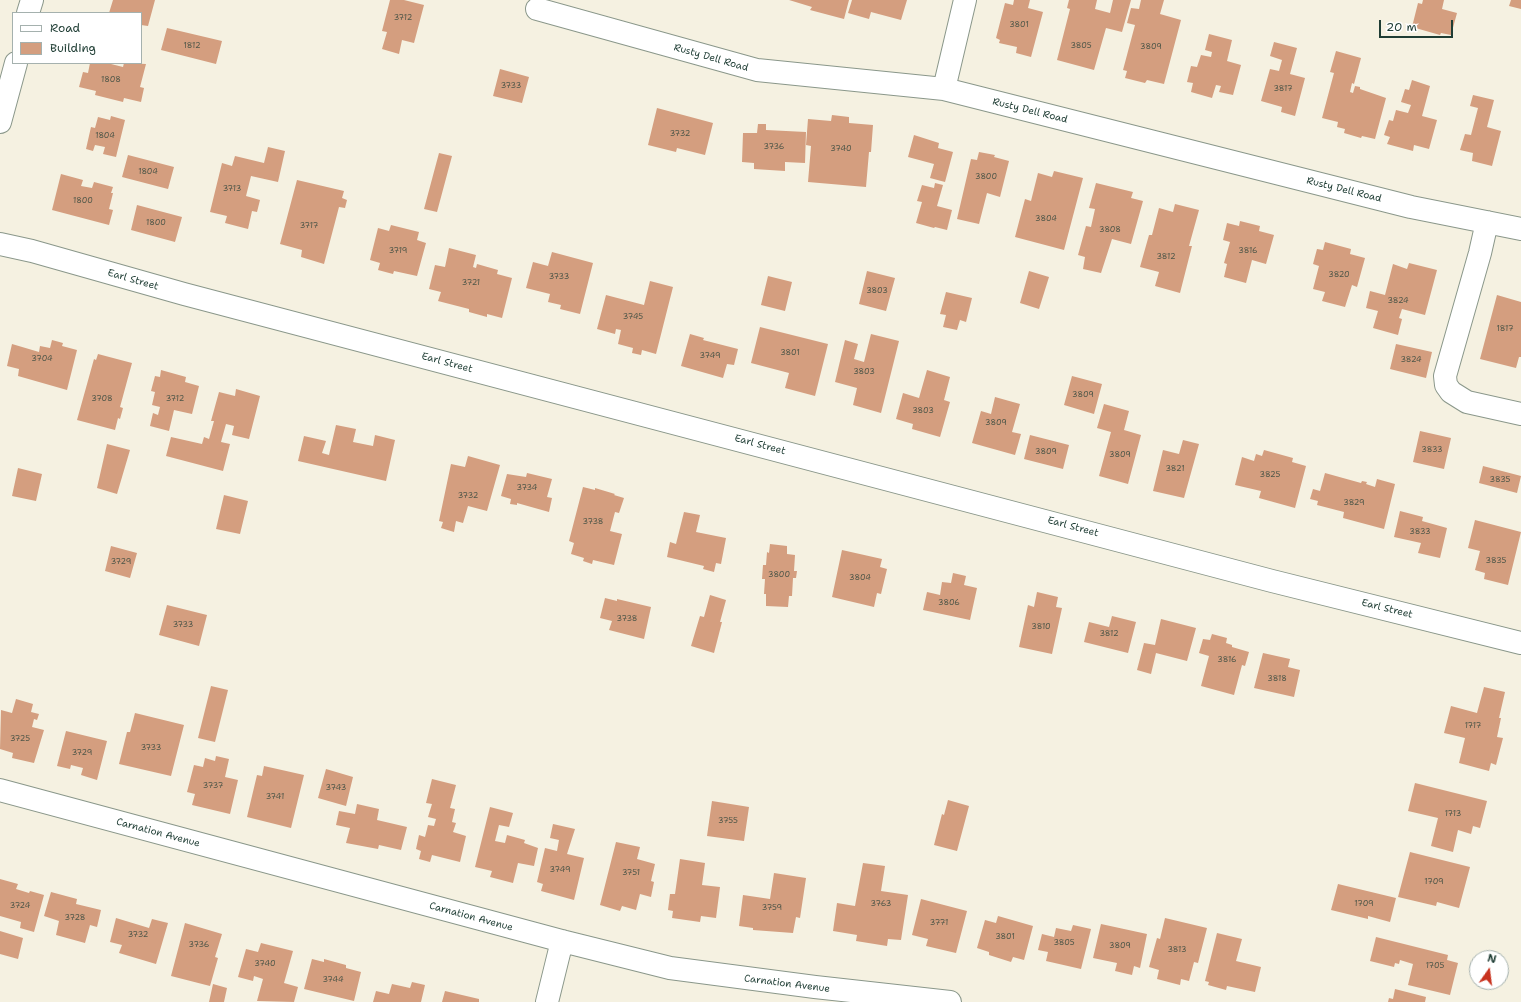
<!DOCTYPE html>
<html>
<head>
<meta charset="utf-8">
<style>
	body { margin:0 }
	#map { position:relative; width:1521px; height:1002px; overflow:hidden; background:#f5f1e1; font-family:"Shantell Sans",sans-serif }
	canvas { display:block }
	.legend { position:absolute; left:12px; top:12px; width:130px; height:52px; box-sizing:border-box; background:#fff; border:1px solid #a5b1ae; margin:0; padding:5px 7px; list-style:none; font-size:12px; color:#1f3d34 }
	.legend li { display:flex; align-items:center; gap:8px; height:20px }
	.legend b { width:20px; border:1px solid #a5b1ae }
	.north { position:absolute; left:1469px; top:950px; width:40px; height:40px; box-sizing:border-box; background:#fff; border:1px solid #a5b1ae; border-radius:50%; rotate:14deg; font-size:11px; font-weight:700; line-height:16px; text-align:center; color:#1f3d34 }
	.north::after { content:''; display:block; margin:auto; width:14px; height:18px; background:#c8321e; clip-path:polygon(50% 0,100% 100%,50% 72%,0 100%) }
	.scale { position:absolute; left:1379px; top:20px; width:74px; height:18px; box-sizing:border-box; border:2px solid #1f3d34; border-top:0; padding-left:5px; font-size:12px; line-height:14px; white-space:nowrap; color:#1f3d34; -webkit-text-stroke:3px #fff; paint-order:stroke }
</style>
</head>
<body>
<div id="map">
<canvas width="1521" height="1002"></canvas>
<ul class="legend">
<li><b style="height:5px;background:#fff"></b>Road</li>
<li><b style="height:11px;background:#d49e7f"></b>Building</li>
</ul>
<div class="north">N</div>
<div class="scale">20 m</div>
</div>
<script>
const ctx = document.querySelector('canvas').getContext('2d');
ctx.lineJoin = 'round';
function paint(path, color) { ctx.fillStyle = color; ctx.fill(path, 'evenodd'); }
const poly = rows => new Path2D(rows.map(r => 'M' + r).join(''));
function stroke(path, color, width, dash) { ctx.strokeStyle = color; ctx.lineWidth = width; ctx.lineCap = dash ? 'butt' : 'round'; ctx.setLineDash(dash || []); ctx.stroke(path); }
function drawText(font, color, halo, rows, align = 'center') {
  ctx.font = font + ' "Shantell Sans",sans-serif'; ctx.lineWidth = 3; ctx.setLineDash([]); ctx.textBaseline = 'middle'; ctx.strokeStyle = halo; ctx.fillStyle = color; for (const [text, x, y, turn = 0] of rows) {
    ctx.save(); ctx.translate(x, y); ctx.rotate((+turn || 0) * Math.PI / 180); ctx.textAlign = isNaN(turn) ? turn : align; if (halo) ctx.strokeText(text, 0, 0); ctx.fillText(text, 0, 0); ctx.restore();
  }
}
paint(poly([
	[113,0,155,0,148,26,141,25,141,13,109,13],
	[390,0,404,0,424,5,414,43,402,40,399,54,382,49,387,32,382,31],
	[789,0,849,0,844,19,810,10,812,7],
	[852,0,907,0,901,20,871,12,869,19,848,13],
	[1014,0,1030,0,1028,8,1043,12,1031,57,1016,53,1017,47,999,43,1000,40,996,38,1005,3,1013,5],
	[1069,0,1097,0,1095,9,1110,13,1113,0,1131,0,1122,32,1106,28,1094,70,1057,60,1070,9,1067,8],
	[1141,0,1164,0,1160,14,1181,20,1164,84,1147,80,1145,83,1125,78,1127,71,1123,70,1135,25,1127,23,1131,8,1139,9],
	[1423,0,1444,0,1442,9,1457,13,1451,35,1441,33,1440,35,1412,27,1418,3,1422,4],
	[1511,0,1521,0,1521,9,1509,6],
	[167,28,222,41,216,64,161,50],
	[1209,34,1232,40,1227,61,1241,65,1233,95,1219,92,1221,86,1216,85,1212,98,1191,92,1193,83,1187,82,1191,66,1197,67,1201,55,1211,57,1212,52,1205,50],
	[1274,42,1297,48,1290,74,1305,78,1295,116,1281,112,1282,107,1261,101,1270,69,1279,71,1282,60,1270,56],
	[1336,51,1361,58,1354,84,1352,83,1350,92,1353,93,1355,86,1360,87,1360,89,1386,98,1375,139,1362,136,1361,138,1344,133,1345,129,1337,127,1338,122,1322,118,1334,73,1330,72],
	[90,63,112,63,111,64,123,67,124,63,146,64,140,87,144,88,141,102,124,98,123,102,95,95,96,91,79,87,83,72,88,73],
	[500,69,529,77,522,103,493,96],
	[1412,80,1430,86,1422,116,1437,120,1429,149,1414,145,1413,151,1387,144,1390,137,1384,135,1389,120,1393,121,1396,110,1408,113,1411,105,1401,102,1405,89,1409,90],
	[1473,95,1494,100,1487,127,1501,131,1492,166,1472,161,1473,153,1460,150,1465,134,1471,135,1478,108,1470,106],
	[657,108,713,123,705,155,677,148,676,152,648,145],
	[832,115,849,117,849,123,873,125,871,152,869,152,866,187,808,182,811,146,806,145,808,119,831,121],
	[111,116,125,120,116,157,103,154,105,147,95,145,93,151,86,149,91,127,95,128,98,117,110,120],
	[758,124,766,124,766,130,806,132,805,163,785,162,785,171,754,169,754,163,742,162,743,133,757,133],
	[914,135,939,143,938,148,953,152,945,182,930,178,934,164,908,157],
	[268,147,285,151,278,182,251,176,246,196,260,200,257,212,252,211,248,229,225,223,227,216,210,212,222,163,232,166,235,156,264,163],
	[979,152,995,155,994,157,1009,161,1000,197,987,193,979,224,957,219,971,159,977,160],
	[439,153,452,156,437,212,424,209],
	[128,155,174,167,168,189,122,177],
	[1054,171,1083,178,1064,250,1015,237,1025,199,1031,201,1038,173,1052,177],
	[61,174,83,180,81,186,92,188,94,182,113,187,111,193,113,193,109,209,113,210,109,225,52,210],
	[297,180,344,191,342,198,347,200,345,208,339,207,324,264,301,257,302,250,280,244],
	[935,183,943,185,937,206,952,210,947,230,935,227,934,228,916,223,922,202,917,201,922,185,934,188],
	[1096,183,1133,192,1131,198,1143,201,1131,244,1112,239,1101,273,1083,269,1085,257,1078,255,1086,226,1091,227,1095,209,1089,208],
	[1175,204,1199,210,1189,246,1192,246,1180,293,1155,286,1159,272,1140,267,1149,235,1152,235,1159,208,1173,212],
	[137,205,182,217,175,242,131,230],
	[1240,221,1260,226,1259,231,1274,235,1266,264,1252,260,1246,283,1224,277,1227,264,1224,263,1230,242,1223,240,1227,223,1239,226],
	[391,225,419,232,417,240,426,243,417,276,394,271,393,274,378,270,380,263,370,260,378,228,389,231],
	[1325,242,1351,249,1350,254,1365,258,1357,287,1352,285,1345,307,1322,301,1325,292,1313,289,1319,266,1313,264,1317,249,1323,250],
	[449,248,476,255,473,267,476,268,477,264,498,270,497,274,512,278,502,318,487,314,487,317,469,312,469,309,438,301,441,292,429,289,435,265,445,267],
	[552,252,593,263,580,314,560,309,561,305,548,302,550,294,526,288,533,262,548,266],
	[1409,263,1437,270,1425,315,1402,309,1399,318,1402,319,1398,335,1373,328,1378,311,1366,308,1370,291,1385,295,1393,264,1407,269],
	[867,271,895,278,886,311,859,304],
	[1029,271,1049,277,1039,309,1020,303],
	[768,276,792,282,785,311,761,305],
	[650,281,673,287,656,354,642,350,641,355,632,353,633,348,618,344,621,330,616,329,615,334,597,329,606,295,644,305],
	[946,292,972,298,966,322,960,320,957,330,943,327,946,315,940,314],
	[1497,295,1521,302,1521,357,1519,357,1516,368,1480,359],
	[760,327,828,344,815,396,785,388,789,373,751,363],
	[690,334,704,338,703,340,738,349,734,365,727,364,723,378,681,366],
	[871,334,899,341,881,413,853,405,857,388,835,382,845,340,858,344,854,359,864,362],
	[52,340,63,343,62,346,77,350,67,390,18,376,19,369,7,366,12,344,39,352,40,346,50,348],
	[1396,344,1432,352,1426,378,1390,369],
	[98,354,132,363,120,407,123,408,120,419,118,418,115,430,77,420,94,359,96,360],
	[161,370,186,377,185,382,199,386,192,414,174,410,169,431,150,426,153,413,158,415,160,407,152,405,155,392,151,391,155,376,160,377],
	[927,370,950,377,944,400,950,402,940,437,912,429,913,424,896,419,903,393,919,398],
	[1072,376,1102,384,1094,414,1064,405],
	[236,389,260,396,249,439,232,435,234,426,226,424,221,442,230,444,223,471,166,456,171,437,202,444,204,437,209,439,214,421,211,421,219,392,235,396],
	[995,397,1020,404,1012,432,1021,434,1015,455,972,443,981,411,991,414],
	[1104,404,1129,411,1124,430,1141,435,1128,484,1099,476,1111,432,1097,428],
	[336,425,356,429,353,442,373,446,375,435,395,440,386,481,298,461,304,436,326,441,322,453,329,455],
	[1420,431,1451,438,1444,469,1413,462],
	[1030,435,1069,445,1063,469,1024,459],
	[1183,440,1199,444,1184,498,1153,491,1163,450,1179,454],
	[107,444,130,450,117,494,97,488],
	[1264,450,1293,458,1292,462,1306,466,1295,508,1259,498,1261,491,1235,485,1242,457,1254,461,1256,454,1262,456],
	[468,456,500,465,487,511,468,506,463,523,456,521,454,532,441,528,443,522,439,521,451,464,465,467],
	[1483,466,1521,476,1517,493,1479,483],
	[18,468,42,474,36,501,12,496],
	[527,473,552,479,547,497,552,498,549,512,517,503,517,505,510,504,511,499,501,496,507,474,526,477],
	[1325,473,1361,483,1362,481,1367,482,1366,484,1375,487,1377,479,1395,484,1384,529,1343,518,1344,512,1317,505,1318,501,1310,499,1313,489,1320,491],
	[583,487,595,490,595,488,615,494,614,495,624,498,619,513,615,512,610,531,622,534,614,565,593,560,592,564,583,561,584,558,571,554,574,543,569,541],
	[224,495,248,501,240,534,216,529],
	[1400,511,1423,517,1422,521,1447,528,1440,558,1418,553,1421,543,1394,537],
	[684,512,700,515,696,532,726,538,721,564,716,563,714,572,703,569,704,566,667,557,670,542,676,544],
	[1475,520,1521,532,1508,585,1484,579,1485,573,1475,570,1480,551,1468,548],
	[770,544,787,546,787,554,795,555,794,571,797,571,796,578,793,578,792,596,789,596,788,607,766,606,766,594,764,594,765,579,762,579,763,565,766,565,767,552,769,553],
	[111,546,137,553,130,578,105,571],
	[842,550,882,559,880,567,887,569,881,594,877,593,874,607,832,597],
	[953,573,966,576,964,585,977,588,970,620,923,610,927,592,940,595,942,582,951,583],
	[1037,592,1058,597,1056,607,1062,608,1052,654,1019,647,1028,605,1034,607],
	[710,595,726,600,720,622,722,622,714,653,691,646,700,616,704,617],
	[605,598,617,601,617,599,651,607,644,639,609,630,612,621,600,618],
	[167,605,207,615,199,646,159,635],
	[1112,616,1136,622,1128,653,1084,642,1089,622,1109,627],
	[1161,619,1196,628,1187,661,1156,653,1151,674,1137,670,1144,643,1155,645],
	[1212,634,1227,638,1226,643,1232,645,1232,647,1249,652,1245,666,1242,665,1234,695,1201,686,1209,656,1199,653,1203,639,1210,640],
	[1263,653,1290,659,1288,667,1300,670,1294,697,1254,688],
	[211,686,228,690,215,742,198,738],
	[1484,687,1505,692,1499,718,1501,718,1497,737,1503,738,1496,765,1491,763,1489,771,1459,763,1465,738,1444,733,1451,706,1477,713],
	[16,699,33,704,31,712,39,714,37,720,34,719,32,727,44,730,34,763,12,758,13,753,0,749,1,710,12,713],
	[135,713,184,725,171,776,119,764,127,732,130,732],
	[66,731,107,741,97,780,81,775,83,768,71,765,70,769,57,766],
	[216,756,229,759,225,777,238,780,230,814,192,805,195,794,187,792,194,765,203,767,205,758,215,761],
	[264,766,304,775,291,828,247,817,257,775,262,776],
	[326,769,353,777,346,806,318,798],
	[432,779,456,785,450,808,455,809,452,822,456,823,453,832,466,836,460,862,432,855,430,862,419,859,421,851,416,849,419,835,425,837,428,825,434,826,436,819,428,817,432,804,426,803],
	[1415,783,1487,801,1480,828,1473,826,1471,834,1458,830,1453,852,1431,846,1438,818,1408,811],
	[948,800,969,806,957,851,934,845,942,814,944,815],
	[712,801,749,807,744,841,707,836],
	[357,804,379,809,377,820,407,827,401,850,379,845,378,849,346,843,350,828,336,825,339,811,355,814],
	[490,807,513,813,509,827,499,825,495,841,505,843,507,835,525,840,524,843,538,848,534,866,518,863,513,883,490,877,492,871,475,867],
	[553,824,575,829,567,854,584,858,574,900,541,891,543,884,537,882,545,848,557,851,559,840,550,838],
	[616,842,640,847,637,859,655,864,651,881,654,882,651,897,640,894,636,910,622,906,620,911,600,905],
	[1410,852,1470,867,1459,908,1437,902,1436,906,1398,897],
	[680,859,705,863,702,885,720,887,716,918,701,916,700,922,672,918,673,911,668,910,670,894,675,894],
	[863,863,885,866,881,891,908,895,901,940,888,939,887,946,856,941,857,935,833,931,837,903,855,906],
	[774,873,806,878,800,918,796,917,793,933,753,930,753,928,739,926,743,895,770,899],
	[0,879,18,884,16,889,29,893,30,891,44,895,34,932,20,928,21,922,0,916],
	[1338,884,1396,898,1390,922,1368,916,1368,919,1331,910],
	[51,892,77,899,76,904,101,910,97,927,90,925,85,943,56,935,59,921,44,916],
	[921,899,967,911,956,953,926,946,928,939,912,935],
	[998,916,1033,926,1024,960,1013,957,1011,962,989,955,989,952,977,948,985,920,996,923],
	[116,918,149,928,152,919,168,923,156,964,119,953,122,945,110,942],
	[1165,918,1207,928,1198,963,1194,962,1189,981,1181,979,1180,985,1157,979,1159,970,1149,967,1157,938,1160,939],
	[185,923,222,934,215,957,218,958,210,986,171,976],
	[1101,924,1147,934,1140,968,1134,966,1132,975,1115,971,1117,963,1093,958],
	[1073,925,1091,929,1081,969,1046,961,1048,952,1038,950,1042,934,1054,937,1056,928,1071,931],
	[0,931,23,938,18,959,0,954],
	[1217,933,1242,939,1236,961,1261,967,1255,992,1227,986,1226,990,1208,985,1209,982,1205,981],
	[1376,937,1448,955,1447,960,1458,963,1450,995,1408,985,1413,964,1400,960,1399,964,1395,963,1394,967,1370,961],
	[261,943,293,951,284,983,298,987,294,1002,257,1001,263,979,254,976,253,981,238,977,246,949,258,952],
	[312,959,324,962,324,959,346,965,346,968,361,972,354,1001,304,989],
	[412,982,425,985,421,1002,373,1002,376,991,389,994,392,984,410,988],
	[213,984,227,988,224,1002,209,1002],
	[1395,989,1426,997,1425,1002,1388,1002,1389,998,1393,999],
	[445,991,479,999,479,1002,442,1002]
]), '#d49e7f');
const minor = poly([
	[537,9,757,70,944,89,1411,207,1521,229],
	[28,13,32,0],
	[944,89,965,0],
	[0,122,16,63],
	[1487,222,1480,253,1445,376,1446,385,1451,392,1467,402,1521,414],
	[0,244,32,251,184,294,1272,581,1521,643],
	[0,790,562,941,670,968,815,987,950,1002],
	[547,1002,562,941]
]);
stroke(minor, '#8a978a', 24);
stroke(minor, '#fff', 22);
drawText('8px', '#4c5547', null, [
	["3712",403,18],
	["3801",1019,25],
	["1812",192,46],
	["3805",1081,46],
	["3809",1151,47],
	["1808",111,80],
	["3733",511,86],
	["3817",1283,89],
	["3732",680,134],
	["1804",105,136],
	["3736",774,147],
	["3740",841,149],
	["1804",148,172],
	["3800",986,177],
	["3713",232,189],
	["1800",83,201],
	["3804",1046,219],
	["1800",156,223],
	["3717",309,226],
	["3808",1110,230],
	["3719",398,251],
	["3816",1248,251],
	["3812",1166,257],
	["3820",1339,275],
	["3733",559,277],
	["3721",471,283],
	["3803",877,291],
	["3824",1398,301],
	["3745",633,317],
	["1817",1505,329],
	["3801",790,353],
	["3749",710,356],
	["3704",42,359],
	["3824",1411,360],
	["3803",864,372],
	["3809",1083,395],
	["3708",102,399],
	["3712",175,399],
	["3803",923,411],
	["3809",996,423],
	["3833",1432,450],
	["3809",1046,452],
	["3809",1120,455],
	["3821",1175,469],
	["3825",1270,475],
	["3835",1500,480],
	["3734",527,488],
	["3732",468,496],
	["3829",1354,503],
	["3738",593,522],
	["3833",1420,532],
	["3835",1496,561],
	["3729",121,562],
	["3800",779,575],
	["3804",860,578],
	["3806",949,603],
	["3738",627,619],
	["3733",183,625],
	["3810",1041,627],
	["3812",1109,634],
	["3816",1227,660],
	["3818",1277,679],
	["1717",1473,726],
	["3725",20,739],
	["3733",151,748],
	["3729",82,753],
	["3737",213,786],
	["3743",336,788],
	["3741",275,797],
	["1713",1453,814],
	["3755",728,821],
	["3749",560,870],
	["3751",631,873],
	["1709",1434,882],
	["3763",881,904],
	["1709",1364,904],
	["3724",20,906],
	["3759",772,908],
	["3728",75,918],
	["3771",939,923],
	["3732",138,935],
	["3801",1005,937],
	["3805",1064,943],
	["3736",199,945],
	["3809",1120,946],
	["3813",1177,950],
	["3740",265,964],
	["1705",1435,966],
	["3744",333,980]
]);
drawText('10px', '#1f3d34', '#fff', [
	["Rusty Dell Road",711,58,16],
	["Rusty Dell Road",1030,111,14],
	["Rusty Dell Road",1344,190,14],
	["Earl Street",133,280,16],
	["Earl Street",447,363,15],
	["Earl Street",760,445,15],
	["Earl Street",1073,527,15],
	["Earl Street",1387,609,14],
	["Carnation Avenue",158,833,15],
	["Carnation Avenue",471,917,15],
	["Carnation Avenue",787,984,7]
]);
</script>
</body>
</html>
